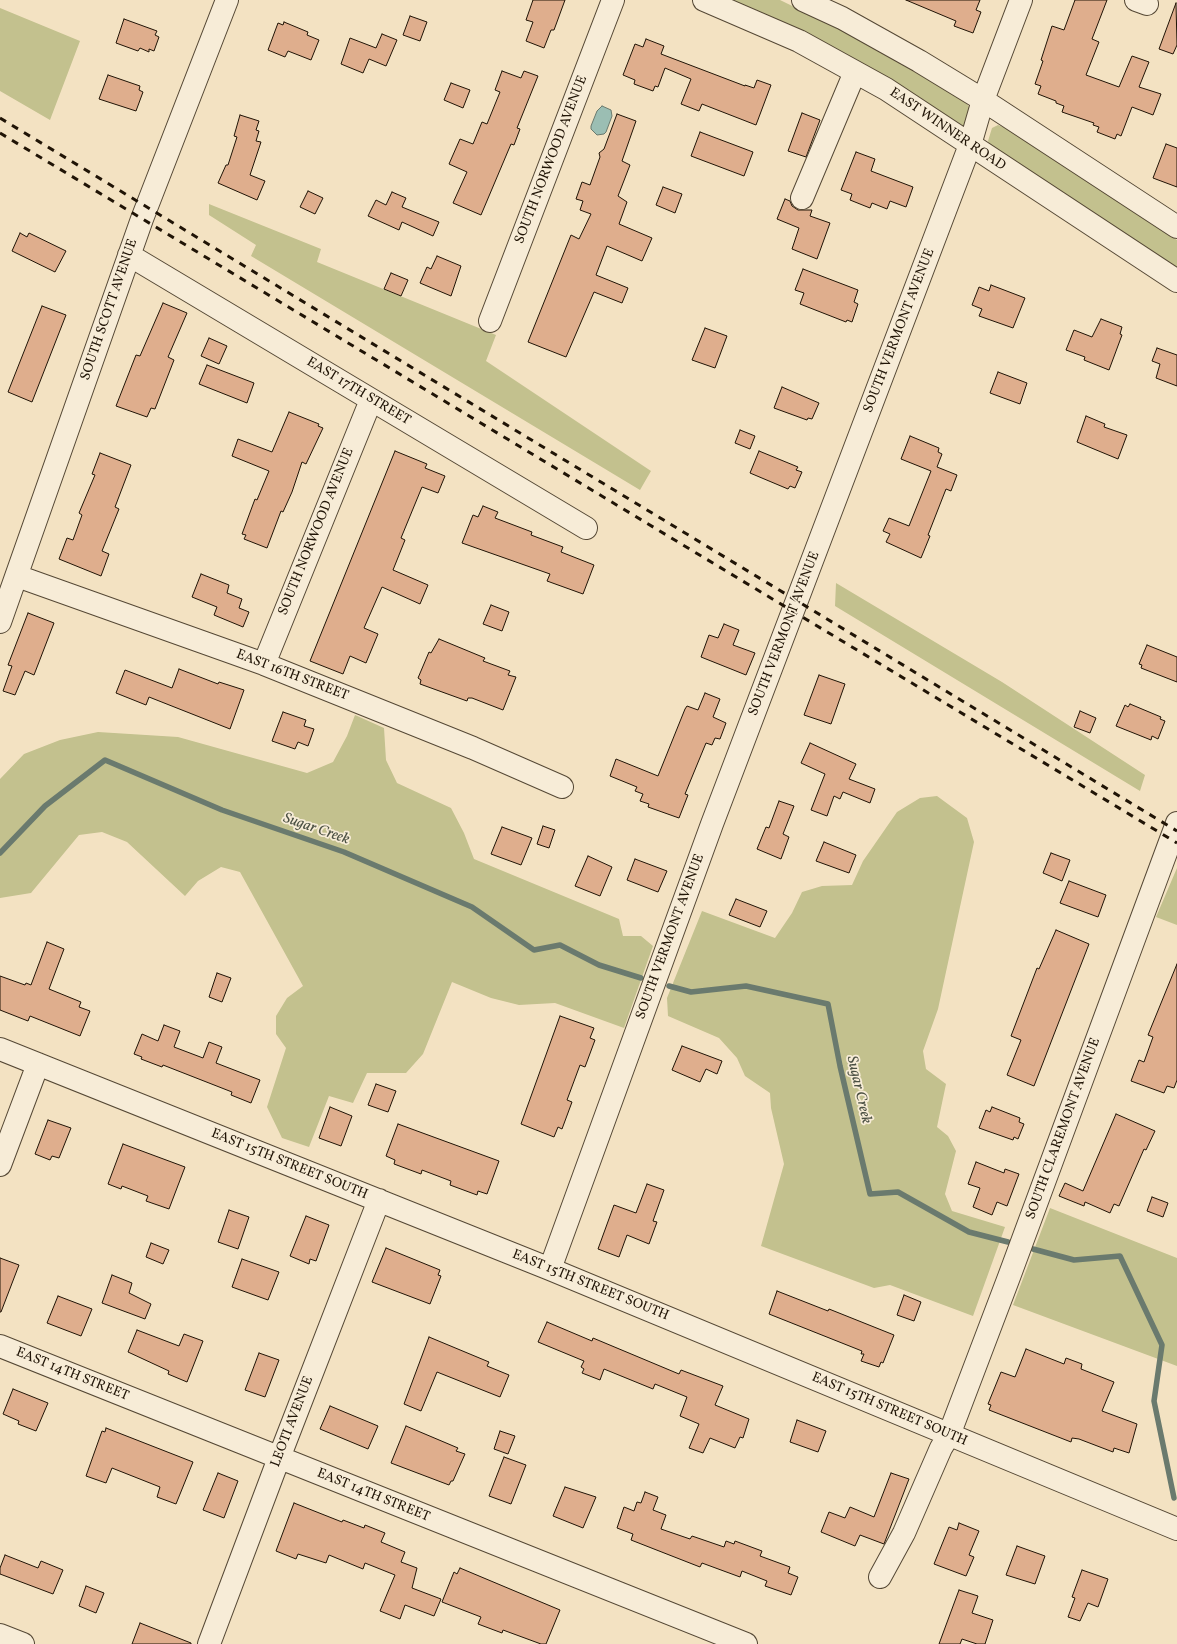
<!DOCTYPE html>
<html>
<head>
<meta charset="utf-8">
<style>
	body { margin:0 }
	canvas { display:block; background:#f3e2c2 }
</style>
</head>
<body>
<canvas width="1177" height="1644"></canvas>
<script>
const ctx = document.querySelector('canvas').getContext('2d');
ctx.lineJoin = 'round';
function paint(path, color) { ctx.fillStyle = color; ctx.fill(path, 'evenodd'); }
const poly = rows => new Path2D(rows.map(r => 'M' + r).join(''));
function stroke(path, color, width, dash) { ctx.strokeStyle = color; ctx.lineWidth = width; ctx.lineCap = dash ? 'butt' : 'round'; ctx.setLineDash(dash || []); ctx.stroke(path); }
function drawText(font, color, halo, rows, align = 'center') {
  ctx.font = font + ' Vollkorn,serif'; ctx.lineWidth = 3.5; ctx.setLineDash([]); ctx.textBaseline = 'middle'; ctx.strokeStyle = halo; ctx.fillStyle = color; for (const [text, x, y, turn = 0] of rows) {
    ctx.save(); ctx.translate(x, y); ctx.rotate((+turn || 0) * Math.PI / 180); ctx.textAlign = isNaN(turn) ? turn : align; if (halo) ctx.strokeText(text, 0, 0); ctx.fillText(text, 0, 0); ctx.restore();
  }
}
paint(poly([
	[726,0,780,0,864,41,918,71,967,104,971,110,967,124,961,129],
	[0,8,80,41,50,120,0,91],
	[998,125,1008,129,1177,240,1177,271,992,150,988,141,992,128],
	[209,204,321,249,317,262,496,335,486,361,651,471,640,490,251,256,256,245,209,215],
	[836,583,1002,682,1145,775,1140,791,835,606],
	[355,715,384,728,386,760,397,783,451,808,464,833,474,859,619,919,623,936,641,936,653,946,624,1028,555,1003,519,1005,491,998,452,982,423,1054,406,1073,367,1073,353,1103,329,1096,309,1147,282,1138,267,1107,286,1048,276,1034,276,1016,287,998,303,986,240,872,221,867,198,881,185,896,127,842,102,832,79,835,31,893,0,898,0,779,24,754,60,740,98,732,178,737,307,773,333,762,347,736],
	[937,796,967,818,974,842,938,1009,923,1051,926,1069,946,1084,937,1127,948,1136,956,1151,945,1194,952,1211,1005,1227,973,1316,890,1285,874,1288,761,1246,784,1164,771,1108,770,1093,745,1076,737,1058,719,1038,668,1016,667,998,702,911,775,938,792,913,802,892,822,886,852,885,863,861,897,812,920,798],
	[1177,868,1177,925,1156,917],
	[1050,1208,1177,1258,1177,1366,1013,1305]
]), '#c3c18e');
const water = poly([
	[602,106,611,110,612,116,606,132,604,134,597,135,591,129,591,126,597,111,602,106]
]);
paint(water, '#9bbeb3');
stroke(water, '#6a7a6e', 1);
stroke(poly([
	[0,853,45,806,105,760,222,810,344,852,472,907,534,950,560,945,599,965,641,978],
	[669,986,691,992,746,986,828,1004,840,1066,870,1194,898,1192,969,1232,1008,1242],
	[1033,1249,1074,1260,1120,1256,1162,1345,1154,1401,1174,1498]
]), '#6a7a6e', 5.5);
const building = poly([
	[533,0,565,0,554,30,551,30,544,48,526,41,533,22,526,20,533,0],
	[906,0,980,0,976,10,981,12,973,33,954,26,956,21,906,0],
	[1075,0,1107,0,1092,39,1099,42,1086,75,1119,87,1132,56,1149,62,1139,87,1161,94,1153,115,1132,107,1121,136,1117,134,1115,139,1097,132,1099,127,1093,125,1094,123,1062,112,1064,106,1056,103,1056,101,1038,94,1041,86,1035,84,1043,61,1041,60,1052,26,1064,30,1075,0],
	[1176,3,1177,45,1173,54,1159,49,1176,3],
	[410,16,427,22,420,41,403,35,410,16],
	[124,19,157,31,155,35,159,37,154,51,149,49,149,52,140,48,138,51,116,43,124,19],
	[284,22,308,32,307,35,319,40,311,60,288,51,285,57,268,50,278,23,283,25,284,22],
	[382,34,397,40,386,66,369,59,363,73,341,64,350,38,376,48,382,34],
	[646,39,664,46,661,54,745,86,745,85,754,88,757,80,771,85,756,125,702,104,699,111,681,104,691,79,665,68,658,87,655,86,653,91,634,84,635,80,623,75,635,44,643,47,646,39],
	[502,71,521,78,524,71,538,76,517,128,520,129,514,145,511,144,481,215,453,203,467,172,449,164,460,139,473,144,482,122,487,124,500,92,495,90,502,71],
	[108,75,140,86,139,90,143,92,136,111,99,99,108,75],
	[451,83,470,90,463,108,444,100,451,83],
	[802,113,820,120,806,157,788,151,802,113],
	[617,114,636,121,622,161,630,165,618,196,627,202,619,224,652,238,642,261,607,246,596,275,628,288,622,303,594,292,566,357,528,342,571,235,579,239,591,214,580,210,583,201,576,199,582,182,590,185,600,157,599,153,604,149,617,114],
	[240,115,259,121,256,130,259,131,256,141,261,142,250,175,265,181,257,200,218,183,226,165,228,165,237,137,234,136,240,115],
	[700,132,753,152,744,176,691,156,700,132],
	[1166,144,1177,148,1177,187,1153,178,1166,144],
	[856,152,875,159,871,171,913,187,906,207,890,201,887,209,872,203,870,208,850,200,852,194,841,190,856,152],
	[663,187,682,194,675,213,656,205,663,187],
	[308,191,323,198,315,214,300,207,308,191],
	[392,192,406,198,402,207,439,222,433,236,402,222,399,230,368,216,376,200,386,205,392,192],
	[785,199,790,201,792,206,798,210,812,210,810,216,830,223,817,259,792,249,799,228,777,219,785,199],
	[20,233,27,237,29,233,66,251,55,272,12,251,20,233],
	[437,256,461,266,451,296,420,283,427,267,431,269,437,256],
	[803,269,858,290,854,302,858,304,852,322,847,320,846,322,800,304,804,293,795,290,803,269],
	[391,273,408,280,401,296,384,289,391,273],
	[991,285,1025,298,1013,328,979,316,982,309,972,305,979,287,989,291,991,285],
	[163,303,187,313,168,357,174,360,155,409,151,408,147,417,116,406,136,355,140,356,163,303],
	[42,306,66,315,32,402,8,392,42,306],
	[1101,319,1122,327,1120,334,1122,335,1109,370,1084,360,1085,357,1066,350,1074,330,1092,337,1101,319],
	[705,328,727,336,715,368,692,360,705,328],
	[209,338,227,346,219,364,201,356,209,338],
	[1157,348,1177,355,1177,386,1156,378,1160,364,1152,361,1157,348],
	[207,365,254,383,247,403,199,384,207,365],
	[998,372,1027,383,1020,404,990,393,998,372],
	[782,387,819,403,812,419,808,418,807,420,774,408,782,387],
	[289,412,319,424,318,426,323,428,306,464,302,462,292,492,283,512,281,511,267,548,244,539,246,535,242,534,255,499,257,500,269,471,232,456,238,439,272,452,289,412],
	[1086,416,1105,424,1104,427,1127,435,1118,459,1077,442,1086,416],
	[740,430,755,436,750,449,735,443,740,430],
	[910,436,939,448,938,452,942,454,937,467,957,475,951,491,946,489,928,535,930,536,921,558,886,542,890,534,883,531,889,518,909,526,931,471,901,459,910,436],
	[395,451,427,464,425,468,445,476,438,493,422,487,401,538,405,540,393,570,428,585,420,604,382,587,364,628,378,634,366,663,350,656,343,674,310,661,395,451],
	[759,451,798,467,796,470,802,472,795,488,790,486,788,489,750,473,759,451],
	[100,453,131,465,115,507,119,509,102,551,109,554,101,576,59,559,67,538,73,540,82,515,79,513,95,475,92,474,100,453],
	[483,506,498,512,495,518,532,532,531,535,563,547,561,552,594,565,583,594,547,581,550,574,462,543,473,515,478,517,483,506],
	[201,574,229,585,227,593,242,599,239,608,249,612,243,627,214,615,217,607,192,597,201,574],
	[491,605,509,612,502,631,483,624,491,605],
	[28,613,54,623,34,675,25,671,15,695,3,691,12,666,8,665,28,613],
	[724,624,739,630,733,645,755,653,746,675,701,657,709,635,718,638,724,624],
	[439,639,485,658,483,661,510,671,508,675,516,677,503,710,472,698,468,698,467,701,420,684,421,680,418,678,429,652,431,653,439,639],
	[1147,645,1177,657,1177,682,1141,668,1142,665,1139,664,1147,645],
	[179,669,218,684,219,682,244,690,230,729,149,697,146,705,116,693,125,670,172,688,179,669],
	[819,675,845,684,831,724,804,715,819,675],
	[705,693,720,699,713,717,726,723,720,739,715,738,712,745,706,743,685,794,688,795,679,818,648,807,649,804,640,801,643,794,635,791,637,787,610,776,616,759,658,776,685,709,687,706,698,710,705,693],
	[1130,704,1161,717,1160,719,1165,721,1158,739,1152,736,1151,740,1116,726,1125,705,1128,707,1130,704],
	[1080,711,1096,718,1090,733,1074,727,1080,711],
	[283,712,306,720,304,726,314,729,308,746,298,742,295,749,272,741,283,712],
	[810,743,856,764,849,779,875,789,870,803,843,792,840,799,834,796,827,816,811,810,825,774,801,763,810,743],
	[779,801,794,806,783,834,789,837,781,859,757,849,766,827,769,828,779,801],
	[543,826,555,830,549,848,537,844,543,826],
	[502,827,532,838,521,865,491,854,502,827],
	[824,842,856,855,849,873,816,861,824,842],
	[1051,853,1070,860,1062,881,1043,873,1051,853],
	[588,856,612,867,600,896,575,886,588,856],
	[635,859,667,871,658,892,627,880,635,859],
	[1069,881,1106,895,1098,917,1060,903,1069,881],
	[736,899,767,911,760,927,729,915,736,899],
	[1056,930,1089,944,1034,1086,1007,1075,1021,1040,1011,1036,1037,968,1039,969,1056,930],
	[47,942,64,949,49,989,81,1002,79,1007,90,1011,80,1036,30,1016,28,1021,0,1010,0,976,25,985,26,983,31,985,47,942],
	[1177,964,1177,1080,1174,1088,1167,1086,1164,1093,1131,1081,1139,1060,1144,1062,1153,1037,1148,1035,1177,964],
	[217,973,231,978,222,1002,209,997,217,973],
	[560,1016,594,1028,590,1038,595,1040,585,1067,580,1065,567,1100,572,1102,562,1129,558,1127,554,1137,521,1124,560,1016],
	[164,1025,180,1031,174,1047,203,1058,209,1042,222,1047,216,1063,260,1080,251,1103,231,1095,232,1092,163,1065,162,1067,141,1059,142,1057,134,1054,142,1034,158,1041,164,1025],
	[682,1046,722,1061,717,1074,706,1069,700,1082,672,1070,682,1046],
	[376,1084,396,1091,388,1112,368,1105,376,1084],
	[330,1107,352,1116,341,1146,319,1138,330,1107],
	[992,1107,1020,1118,1019,1122,1024,1124,1018,1139,1014,1137,1013,1140,979,1128,986,1110,990,1112,992,1107],
	[1116,1114,1155,1131,1146,1150,1144,1149,1119,1206,1114,1204,1110,1213,1085,1202,1084,1206,1059,1196,1065,1183,1083,1191,1116,1114],
	[48,1120,71,1128,59,1158,52,1156,50,1160,35,1154,48,1120],
	[398,1124,499,1161,487,1194,478,1191,477,1195,450,1185,451,1181,422,1170,421,1174,394,1164,395,1160,386,1156,398,1124],
	[123,1144,185,1167,169,1209,146,1201,148,1196,122,1186,121,1189,108,1184,123,1144],
	[976,1162,1004,1173,1005,1169,1019,1174,1007,1206,997,1202,992,1215,973,1207,980,1188,968,1184,976,1162],
	[647,1184,664,1190,653,1221,657,1222,649,1244,627,1235,619,1257,598,1249,614,1205,636,1213,647,1184],
	[1152,1197,1168,1203,1163,1217,1147,1211,1152,1197],
	[229,1210,249,1217,238,1249,218,1242,229,1210],
	[306,1216,329,1225,316,1261,310,1259,309,1264,290,1256,306,1216],
	[151,1243,169,1250,163,1264,146,1257,151,1243],
	[386,1248,440,1270,438,1275,441,1276,430,1304,372,1282,386,1248],
	[0,1258,19,1265,1,1312,0,1312,0,1258],
	[242,1259,279,1272,268,1300,232,1287,242,1259],
	[112,1275,132,1283,129,1293,151,1304,145,1319,102,1303,112,1275],
	[777,1291,828,1311,829,1309,894,1335,883,1363,881,1362,879,1367,861,1361,864,1354,861,1354,862,1351,769,1314,777,1291],
	[904,1295,921,1302,914,1321,897,1315,904,1295],
	[58,1296,92,1309,81,1336,47,1323,58,1296],
	[547,1322,592,1341,593,1338,679,1374,681,1370,723,1386,715,1405,749,1419,743,1438,740,1437,735,1448,710,1438,703,1453,689,1448,699,1424,680,1416,687,1397,655,1384,653,1389,604,1369,600,1380,582,1373,584,1369,581,1367,584,1361,538,1342,547,1322],
	[137,1330,179,1346,184,1334,203,1341,187,1382,168,1374,169,1371,128,1352,137,1330],
	[429,1337,489,1362,487,1366,509,1375,500,1397,437,1372,421,1411,404,1404,429,1337],
	[1026,1349,1064,1364,1066,1358,1082,1364,1081,1369,1114,1382,1102,1411,1137,1424,1129,1453,1114,1448,1113,1452,1079,1439,1072,1438,1071,1442,989,1410,991,1405,988,1404,1001,1372,1015,1377,1026,1349],
	[259,1353,279,1360,265,1397,245,1390,259,1353],
	[13,1389,48,1403,36,1431,18,1424,19,1421,3,1414,13,1389],
	[330,1406,378,1426,368,1449,320,1429,330,1406],
	[797,1420,826,1431,818,1452,790,1442,797,1420],
	[406,1426,458,1448,456,1451,465,1454,453,1481,451,1481,449,1485,391,1463,406,1426],
	[106,1428,193,1462,176,1504,157,1497,160,1487,112,1468,106,1483,86,1476,102,1431,105,1432,106,1428],
	[500,1431,515,1436,508,1454,494,1449,500,1431],
	[504,1457,526,1465,511,1504,489,1496,504,1457],
	[218,1473,238,1481,224,1518,203,1510,218,1473],
	[891,1473,909,1479,884,1544,860,1535,855,1546,821,1532,829,1512,845,1518,850,1507,874,1517,891,1473],
	[565,1487,596,1497,583,1528,553,1516,565,1487],
	[645,1492,658,1497,653,1510,666,1515,661,1529,690,1539,692,1536,724,1547,726,1541,734,1544,735,1541,762,1551,760,1556,790,1567,788,1573,798,1577,791,1595,765,1586,767,1581,742,1571,740,1577,702,1563,700,1567,631,1540,633,1534,617,1528,624,1507,634,1511,637,1502,641,1503,645,1492],
	[294,1503,342,1522,343,1520,364,1528,365,1525,385,1533,381,1542,405,1552,401,1562,417,1568,412,1588,441,1599,434,1616,405,1605,400,1619,380,1611,395,1575,365,1563,363,1569,329,1555,326,1563,298,1554,296,1559,276,1551,294,1503],
	[959,1523,979,1531,969,1555,974,1557,966,1576,934,1564,949,1527,957,1530,959,1523],
	[1017,1546,1045,1556,1035,1584,1006,1575,1017,1546],
	[5,1555,38,1568,41,1561,63,1570,53,1594,0,1574,0,1568,5,1555],
	[460,1568,560,1610,546,1644,541,1644,503,1630,502,1633,478,1624,481,1617,442,1602,454,1572,457,1574,460,1568],
	[1082,1570,1108,1579,1098,1607,1088,1603,1080,1621,1068,1617,1075,1598,1072,1597,1082,1570],
	[86,1586,104,1593,96,1613,79,1606,86,1586],
	[959,1590,978,1596,972,1613,993,1620,985,1644,977,1644,962,1639,960,1644,939,1644,959,1590],
	[140,1623,191,1643,191,1644,132,1644,140,1623]
]);
paint(building, '#dfae8d');
stroke(building, '#201406', 1);
const minor = poly([
	[704,0,799,41,886,89,1177,281],
	[803,0,842,18,919,61,983,100,1177,227],
	[1136,0,1147,4],
	[802,198,855,72],
	[129,255,586,528],
	[490,321,613,0],
	[17,576,264,664,473,748,562,787],
	[0,622,142,219,227,0],
	[264,664,371,400],
	[0,1049,550,1269,1177,1529],
	[0,1165,38,1064],
	[550,1269,712,824,970,145,983,100,1021,0],
	[0,1346,746,1644],
	[880,1577,904,1533,941,1448,949,1435,1009,1277,1177,823],
	[0,1635,23,1644],
	[209,1644,279,1458,379,1200]
]);
stroke(minor, '#554835', 24);
stroke(minor, '#f7ecd7', 22);
stroke(poly([
	[0,118,1177,831],
	[0,133,1177,843]
]), '#201406', 3, [7, 7]);
drawText('14px', '#201406', '#f7ecd7', [
	["EAST WINNER ROAD",947,130,34],
	["SOUTH NORWOOD AVENUE",552,160,-69],
	["SOUTH SCOTT AVENUE",110,310,-71],
	["SOUTH VERMONT AVENUE",900,331,-69],
	["EAST 17TH STREET",358,392,31],
	["SOUTH NORWOOD AVENUE",317,532,-68],
	["SOUTH VERMONT AVENUE",785,634,-69],
	["EAST 16TH STREET",292,676,21],
	["SOUTH VERMONT AVENUE",671,937,-70],
	["SOUTH CLAREMONT AVENUE",1064,1129,-70],
	["EAST 15TH STREET SOUTH",289,1165,22],
	["EAST 15TH STREET SOUTH",590,1286,22],
	["EAST 14TH STREET",72,1375,22],
	["EAST 15TH STREET SOUTH",889,1410,23],
	["LEOTI AVENUE",293,1422,-69],
	["EAST 14TH STREET",373,1496,22]
]);
drawText('italic 15px', '#4b5043', '#f7ecd7', [
	["Sugar Creek",316,830,19],
	["Sugar Creek",858,1090,77]
]);
</script>
</body>
</html>
